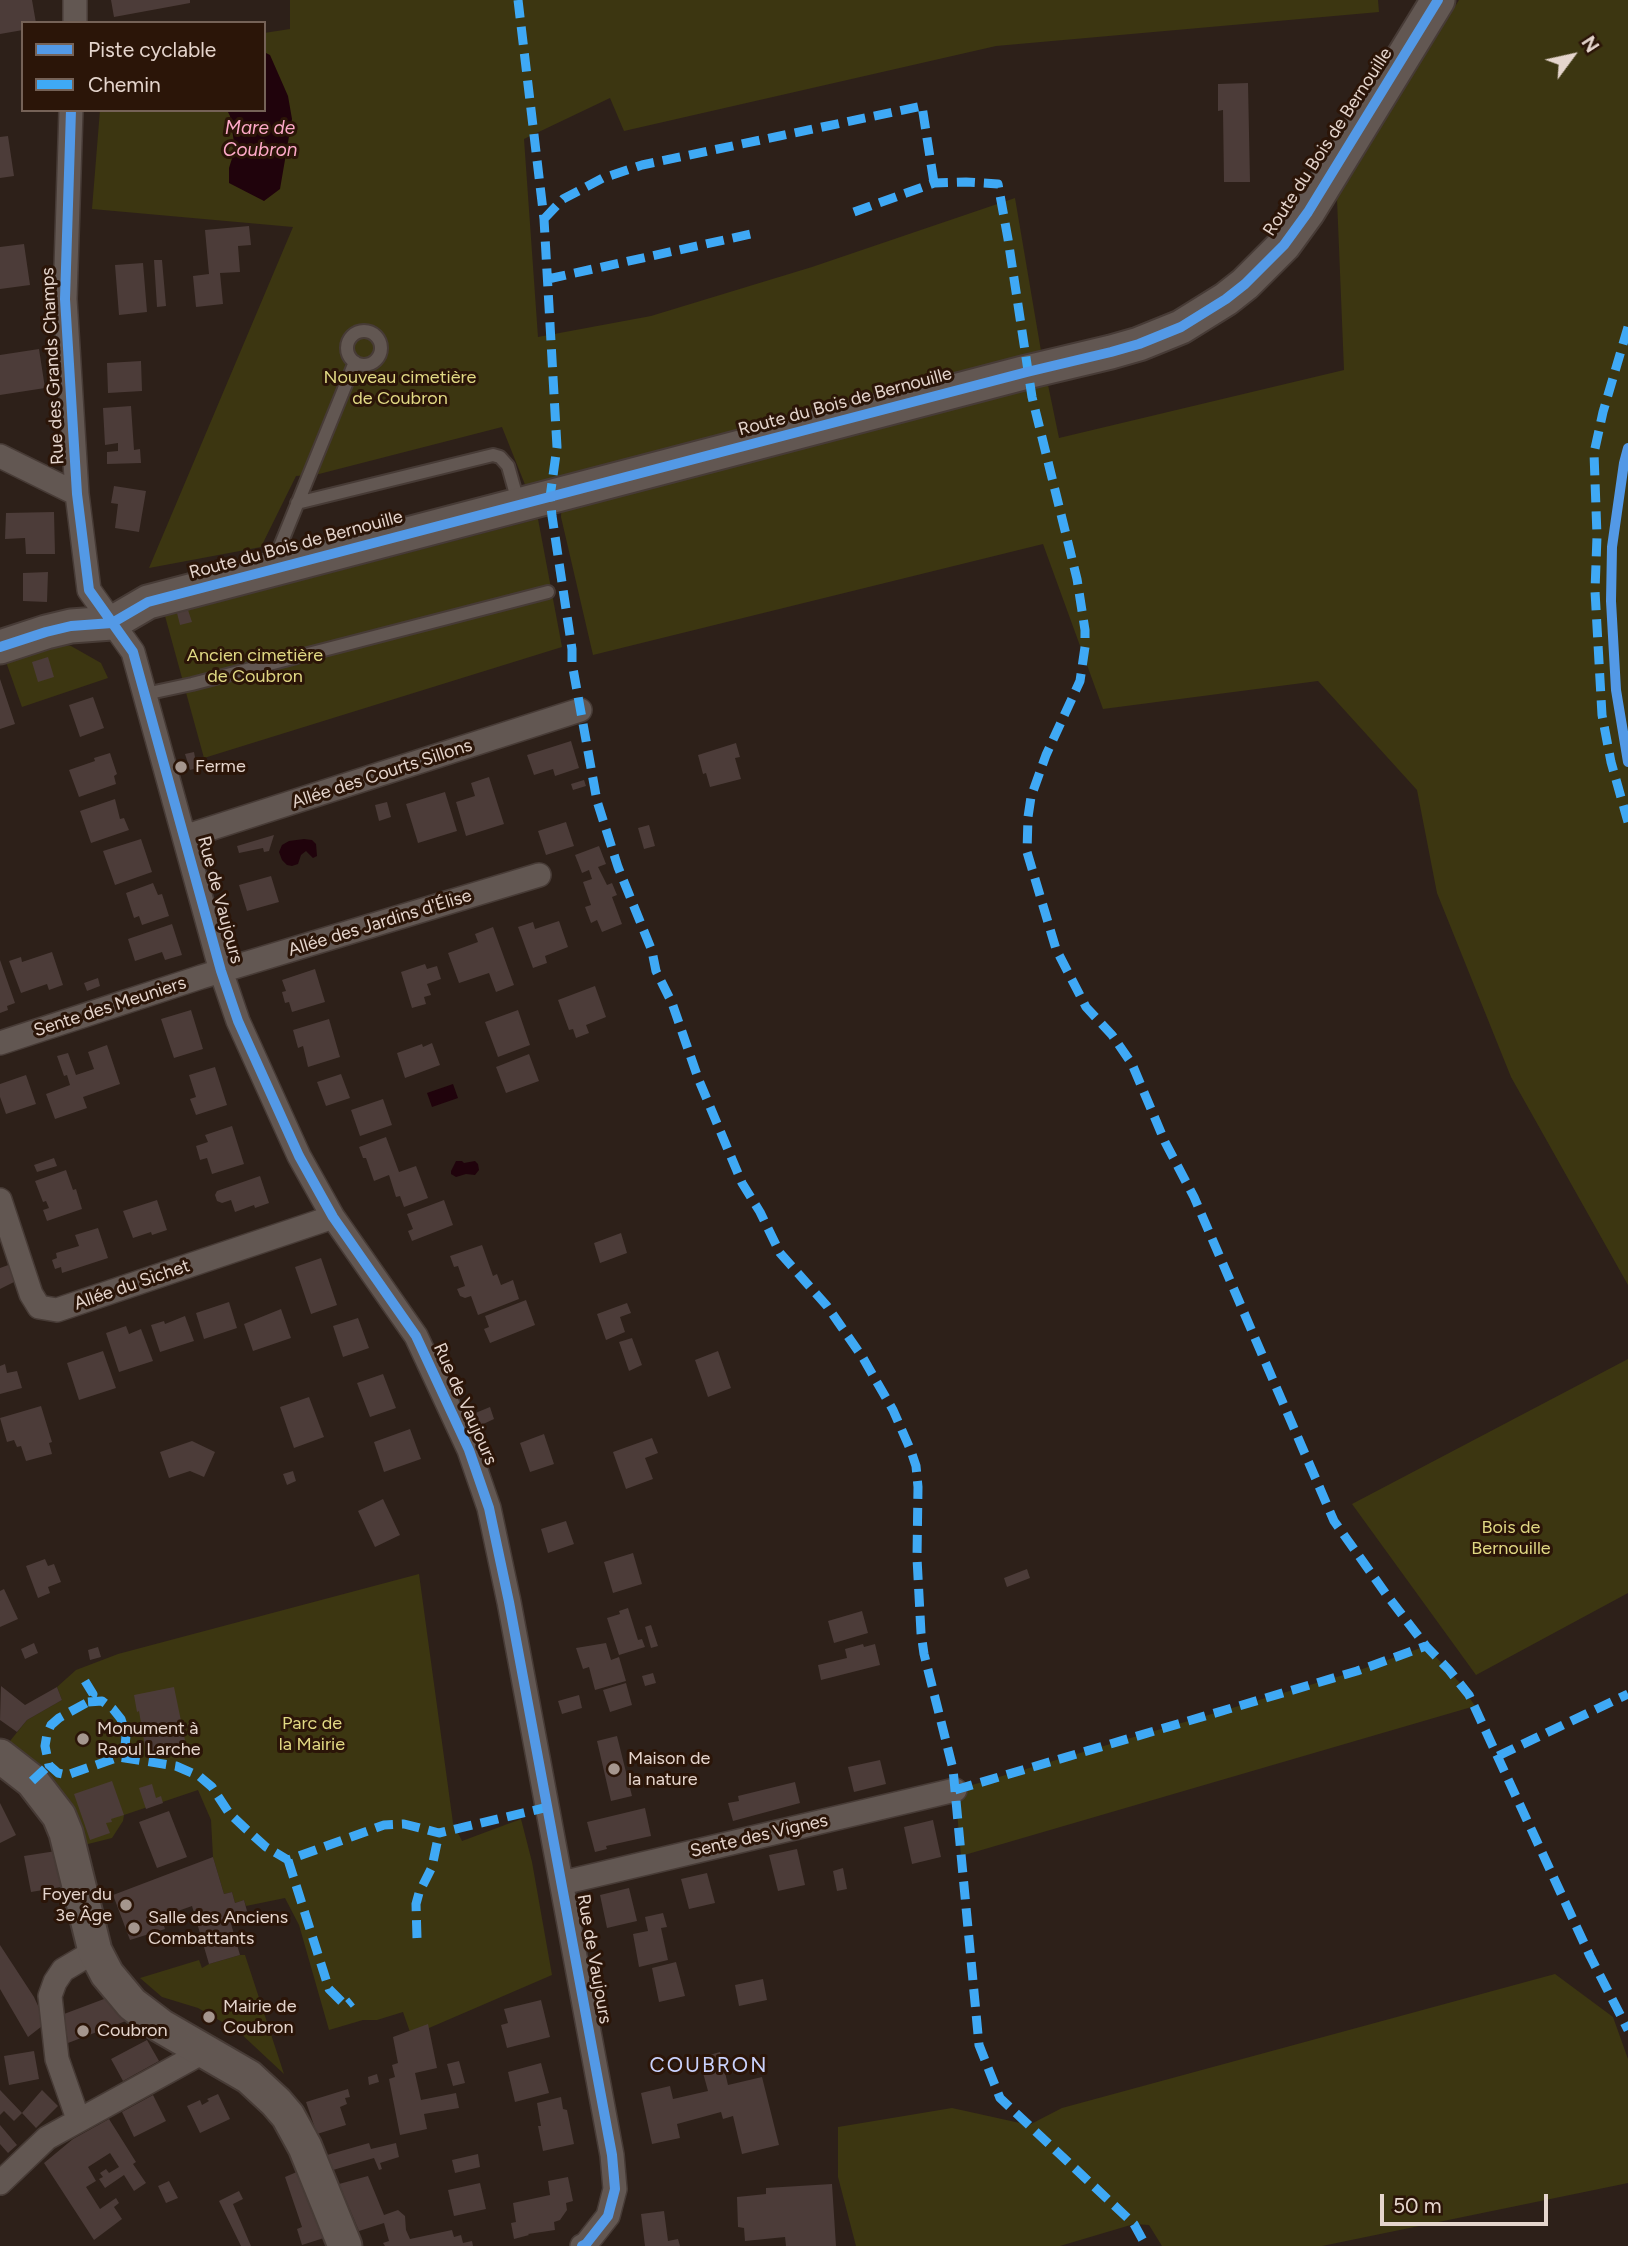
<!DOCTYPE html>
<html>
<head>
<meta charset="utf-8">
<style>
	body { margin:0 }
	#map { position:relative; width:1628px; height:2246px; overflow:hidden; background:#2d2019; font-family:Figtree,sans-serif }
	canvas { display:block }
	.legend { position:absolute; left:21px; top:21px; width:245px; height:91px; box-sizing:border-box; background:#2b1508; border:2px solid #756257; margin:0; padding:9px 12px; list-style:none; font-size:21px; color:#e5d5cd }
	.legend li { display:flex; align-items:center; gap:14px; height:35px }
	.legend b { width:35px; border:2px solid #756257 }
	.north { position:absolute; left:1537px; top:21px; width:70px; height:70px; -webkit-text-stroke:5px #2b1508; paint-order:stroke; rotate:57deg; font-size:19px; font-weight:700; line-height:28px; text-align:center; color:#e5d5cd }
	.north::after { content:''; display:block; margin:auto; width:24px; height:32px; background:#e5d5cd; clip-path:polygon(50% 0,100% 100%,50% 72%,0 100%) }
	.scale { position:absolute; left:1380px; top:2194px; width:168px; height:32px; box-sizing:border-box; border:4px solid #e5d5cd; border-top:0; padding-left:9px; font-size:21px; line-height:24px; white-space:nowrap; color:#e5d5cd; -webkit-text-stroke:5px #2b1508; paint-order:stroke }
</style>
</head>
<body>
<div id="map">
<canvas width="1628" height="2246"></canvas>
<ul class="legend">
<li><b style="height:9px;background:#5399e6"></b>Piste cyclable</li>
<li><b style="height:9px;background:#3fa9f5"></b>Chemin</li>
</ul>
<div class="north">N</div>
<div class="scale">50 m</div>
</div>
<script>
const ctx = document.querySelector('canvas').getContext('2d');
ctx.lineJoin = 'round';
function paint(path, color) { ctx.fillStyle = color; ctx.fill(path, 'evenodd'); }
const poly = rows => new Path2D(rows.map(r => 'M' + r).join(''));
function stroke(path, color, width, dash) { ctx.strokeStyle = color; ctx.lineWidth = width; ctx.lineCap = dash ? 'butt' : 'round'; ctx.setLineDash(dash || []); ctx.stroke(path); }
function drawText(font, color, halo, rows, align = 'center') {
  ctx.font = font + ' Figtree,sans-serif'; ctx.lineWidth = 6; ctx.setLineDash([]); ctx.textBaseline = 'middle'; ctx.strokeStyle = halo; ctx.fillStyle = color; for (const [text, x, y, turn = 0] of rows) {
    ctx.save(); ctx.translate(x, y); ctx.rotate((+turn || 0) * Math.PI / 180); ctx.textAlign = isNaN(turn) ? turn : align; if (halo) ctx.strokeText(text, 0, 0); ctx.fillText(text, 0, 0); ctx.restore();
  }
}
paint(poly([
	[290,0,1378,0,1379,12,996,46,624,131,610,98,524,139,538,337,651,316,812,267,1015,198,1041,351,1059,438,1344,370,1337,199,1459,0,1628,0,1628,1285,1511,1077,1437,893,1417,790,1318,681,1103,709,1043,544,593,655,561,517,562,480,526,487,502,427,319,474,296,476,261,547,149,568,293,227,92,209,100,110,264,110,264,33,290,29],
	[538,519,562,647,204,758,165,616],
	[58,644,71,646,101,663,108,678,22,707,5,659],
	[1628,1359,1628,1593,1476,1675,1352,1504],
	[419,1574,453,1823,462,1841,521,1819,532,1862,552,1975,429,2028,410,2032,403,2012,377,2020,363,2020,329,2030,299,1925,285,1898,246,1906,244,1900,235,1903,232,1892,224,1894,213,1857,211,1820,198,1790,124,1815,123,1821,112,1838,84,1845,32,1762,10,1741,27,1720,62,1700,57,1687,76,1670,118,1654],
	[1426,1646,1459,1682,1475,1706,961,1856,955,1790,1357,1671],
	[240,1955,245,1955,284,2074,238,2031,198,2008,162,1997,140,1978,199,1960,202,1968,209,1964],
	[1555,1974,1613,2017,1628,2059,1628,2183,1322,2246,1162,2246,1149,2225,1134,2224,1060,2246,856,2246,838,2177,838,2127,952,2108,1029,2125,1062,2108]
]), '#3c3611');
paint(poly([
	[264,52,270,55,288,96,292,119,280,189,264,201,229,183,229,168,235,149,230,116,227,110,264,110],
	[304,839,312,840,316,844,317,856,313,858,306,851,301,855,298,864,292,866,287,865,282,860,279,852,282,845,289,841],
	[453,1084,458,1098,432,1107,427,1093],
	[456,1161,462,1161,464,1163,475,1161,478,1164,479,1170,475,1175,466,1174,456,1177,451,1174,451,1171]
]), '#20030c');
paint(poly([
	[0,0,32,0,36,23,23,23,23,30,0,34],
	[111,0,190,0,190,3,114,17],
	[1248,83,1250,182,1224,182,1223,110,1218,111,1218,84],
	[8,136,14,176,0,178,0,137],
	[249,226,251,245,238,246,240,272,220,273,223,304,196,307,193,276,209,274,205,230],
	[24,244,30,285,0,289,0,247],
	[154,260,162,260,166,306,157,307],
	[143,263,147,312,119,315,115,265],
	[39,349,45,388,0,395,0,355],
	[141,361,142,391,108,393,107,363],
	[131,406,134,450,140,449,141,463,107,464,107,452,118,451,118,443,105,445,103,408],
	[114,486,146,491,139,532,115,528,118,504,111,503],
	[54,512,55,554,26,554,25,538,5,539,6,513],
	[48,572,47,602,23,601,23,573],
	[188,610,192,622,180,625,177,613],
	[48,657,54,677,38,682,32,662],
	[0,679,15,724,0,729],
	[93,697,104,728,80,737,69,705],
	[571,741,579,768,555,776,553,769,534,775,527,755],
	[736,743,740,757,735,758,741,779,710,787,706,773,703,774,698,755],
	[194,752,197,768,190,770,185,754],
	[110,753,117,774,114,776,116,784,79,797,69,770,95,761,94,758],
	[489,777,504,824,466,836,456,802,475,796,471,783],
	[584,780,586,786,573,790,571,784],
	[445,792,457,831,418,843,406,804],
	[115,799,120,819,124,818,129,830,91,843,80,811],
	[387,802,391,817,379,821,375,805],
	[566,822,574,846,546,855,538,831],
	[649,825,655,846,644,849,638,828],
	[274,835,269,851,264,852,263,848,239,853,237,846],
	[141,839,152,872,115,885,103,851],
	[599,846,606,864,598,867,607,885,612,883,617,895,612,897,622,924,602,932,597,920,591,923,585,907,591,905,583,882,592,879,589,870,582,873,575,855],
	[271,876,279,902,247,911,239,885],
	[153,883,158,895,162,894,169,916,142,925,139,916,134,918,126,893],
	[559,921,568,947,545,956,547,963,533,968,518,927,533,922,535,929],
	[172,924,182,955,165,960,162,952,135,961,128,939],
	[493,927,514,985,496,992,489,973,459,983,448,953,478,942,475,934],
	[52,952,63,985,49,990,47,984,21,993,9,961,21,957,22,962],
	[0,960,15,1003,7,1006,8,1010,0,1013],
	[425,964,427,969,437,966,441,979,427,984,431,995,424,997,426,1004,412,1008,401,972],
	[315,969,325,1002,292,1012,289,1002,285,1003,282,992,286,991,282,980],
	[98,978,100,986,87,991,84,983],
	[595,986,606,1017,586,1025,589,1033,576,1038,573,1029,569,1030,558,1000],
	[191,1010,203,1049,174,1058,161,1019],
	[518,1010,530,1045,498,1057,485,1022],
	[329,1019,340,1057,308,1067,303,1046,298,1048,293,1030],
	[432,1043,440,1065,405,1078,397,1053,422,1044,423,1047],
	[107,1045,120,1084,83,1097,87,1108,55,1119,46,1094,70,1085,67,1075,64,1076,57,1056,68,1053,76,1075,94,1069,88,1052],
	[529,1054,539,1081,506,1093,496,1067],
	[215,1067,227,1105,196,1115,190,1099,196,1097,189,1075],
	[341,1074,350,1098,326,1106,317,1082],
	[26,1075,36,1104,6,1114,0,1097,0,1084],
	[383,1099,392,1125,360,1136,351,1110],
	[232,1126,244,1164,212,1174,207,1158,200,1160,196,1146,208,1142,205,1135],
	[386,1137,399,1172,416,1166,428,1198,404,1207,400,1196,396,1197,389,1175,374,1181,366,1158,363,1158,359,1147],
	[54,1158,57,1166,37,1172,34,1165],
	[66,1170,73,1190,76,1189,82,1209,47,1221,43,1210,49,1208,46,1201,43,1202,35,1181],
	[260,1176,269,1203,255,1208,254,1205,235,1212,231,1200,222,1203,217,1201,215,1195,217,1191],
	[157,1200,167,1230,152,1235,151,1232,133,1238,123,1211],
	[444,1200,453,1225,412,1241,408,1231,413,1229,407,1214],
	[98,1228,108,1258,62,1273,61,1267,55,1269,52,1260,57,1258,56,1253,79,1246,75,1235],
	[621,1233,627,1253,600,1263,594,1243],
	[482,1245,493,1276,497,1274,501,1285,513,1280,519,1299,478,1315,471,1296,465,1298,460,1296,457,1289,465,1286,458,1266,454,1267,450,1256],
	[321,1258,337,1305,311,1314,295,1267],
	[11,1264,16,1281,0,1289,0,1268],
	[526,1300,535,1325,490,1343,484,1329,489,1327,485,1316],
	[229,1302,237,1328,204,1339,196,1313],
	[627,1303,631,1313,620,1317,625,1332,606,1340,597,1314],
	[281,1309,291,1338,253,1351,244,1324],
	[185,1316,194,1341,160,1352,151,1325,164,1321,165,1324],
	[358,1318,369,1348,343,1357,333,1326],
	[126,1326,129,1334,141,1329,153,1361,119,1372,106,1333],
	[632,1338,642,1365,629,1371,619,1342],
	[103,1351,116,1388,79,1400,67,1363],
	[718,1351,731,1388,708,1397,695,1360],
	[5,1364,7,1373,17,1371,22,1388,0,1394,0,1366],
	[383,1374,396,1408,370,1417,357,1383],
	[309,1397,324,1437,294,1448,280,1407],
	[41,1406,52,1442,49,1443,52,1454,26,1461,21,1446,17,1447,14,1440,7,1442,0,1418],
	[490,1407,494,1419,479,1426,473,1414],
	[410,1429,421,1459,384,1472,374,1442],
	[544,1434,554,1464,530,1472,520,1443],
	[652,1438,658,1453,645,1458,653,1479,626,1489,613,1452],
	[192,1441,215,1452,204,1477,190,1471,169,1478,160,1452],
	[293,1471,296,1481,287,1485,283,1474],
	[383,1499,400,1535,375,1547,358,1511],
	[566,1521,574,1544,548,1553,541,1529],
	[633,1553,642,1584,613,1593,604,1562],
	[45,1559,48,1566,54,1564,61,1582,48,1587,50,1593,38,1598,26,1566],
	[1027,1569,1030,1578,1007,1587,1004,1578],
	[4,1589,18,1619,0,1627,0,1591],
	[628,1608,638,1640,642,1639,645,1647,619,1655,607,1618,620,1614,619,1611],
	[862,1611,868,1633,834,1643,828,1621],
	[651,1625,658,1646,651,1648,645,1627],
	[34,1643,38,1653,25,1659,21,1649],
	[606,1643,611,1660,619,1657,626,1681,595,1690,589,1667,583,1669,576,1648],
	[863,1644,864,1647,875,1644,880,1665,821,1680,818,1665,847,1658,845,1649],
	[98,1647,101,1657,90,1660,88,1650],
	[653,1673,656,1683,645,1686,642,1676],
	[626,1683,632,1705,610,1712,603,1690],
	[1,1686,25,1705,57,1687,62,1700,27,1720,17,1732,0,1720],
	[174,1687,186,1745,146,1753,139,1711,137,1712,134,1695],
	[579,1695,582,1708,562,1714,558,1701],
	[617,1736,632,1796,611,1801,597,1741],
	[880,1760,886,1784,854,1792,848,1767],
	[112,1781,124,1815,111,1819,112,1822,106,1823,110,1833,90,1840,74,1794],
	[795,1782,800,1803,733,1821,728,1803,739,1801,738,1796],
	[152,1784,156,1798,161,1796,163,1803,146,1809,139,1788],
	[0,1803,16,1835,0,1843],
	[645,1808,651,1836,606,1846,607,1849,595,1852,587,1822],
	[169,1811,187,1857,157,1868,139,1822],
	[933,1820,941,1857,912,1864,904,1827],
	[797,1849,805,1885,778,1891,769,1855],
	[56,1851,61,1887,31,1892,24,1856],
	[213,1857,224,1894,232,1892,235,1903,244,1900,247,1911,229,1917,240,1955,209,1964,192,1906,161,1917,165,1929,130,1940,113,1895],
	[843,1868,847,1889,837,1891,833,1871],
	[707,1873,715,1903,689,1909,681,1879],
	[629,1888,637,1921,607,1928,600,1895],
	[663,1913,667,1927,661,1928,668,1960,639,1967,633,1934,648,1931,645,1917],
	[0,1945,34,1997,46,2023,28,2037,0,1989],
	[676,1962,685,1996,659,2002,652,1968],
	[763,1979,767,2000,739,2006,735,1985],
	[112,1996,131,2019,68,2043,64,2014],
	[541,2000,550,2037,507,2048,501,2025,508,2023,504,2009],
	[428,2024,437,2068,415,2073,421,2100,456,2093,459,2108,424,2114,427,2129,400,2135,389,2079,395,2077,392,2065,398,2063,393,2037],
	[147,2040,159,2061,123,2081,111,2059],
	[34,2051,39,2079,9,2085,4,2056],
	[720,2052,728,2085,762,2077,779,2145,742,2154,733,2116,723,2119,721,2112,677,2124,680,2138,652,2144,641,2093,670,2086,673,2099,708,2091,699,2058],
	[459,2061,465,2083,453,2086,447,2064],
	[541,2063,549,2093,515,2102,508,2072],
	[377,2074,379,2082,369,2085,368,2077],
	[348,2089,350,2097,345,2098,347,2104,340,2107,346,2125,317,2134,306,2102],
	[0,2090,22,2113,14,2121,4,2111,0,2115],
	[42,2090,58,2106,36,2128,22,2113],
	[218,2094,230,2119,200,2133,187,2106,200,2100,202,2105,209,2101,207,2099],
	[153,2095,166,2121,134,2137,122,2112],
	[561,2097,563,2109,567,2110,574,2144,543,2151,538,2126,541,2126,537,2103],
	[109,2119,136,2162,133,2164,146,2183,134,2191,124,2175,105,2188,99,2179,103,2177,100,2173,106,2169,109,2173,119,2167,110,2153,88,2167,96,2181,86,2187,100,2209,116,2198,119,2203,114,2207,122,2219,94,2240,44,2163,73,2139],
	[0,2125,17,2145,8,2153,0,2144],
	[369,2143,371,2149,396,2143,399,2157,380,2163,382,2169,379,2170,374,2158,333,2170,327,2155],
	[478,2154,480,2167,455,2173,452,2160],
	[306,2168,327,2237,302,2245,297,2229,302,2227,285,2177],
	[368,2176,384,2215,398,2210,405,2216,406,2230,410,2239,452,2230,454,2237,461,2235,463,2243,472,2241,473,2246,385,2246,383,2243,389,2241,384,2223,359,2231,339,2184],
	[568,2177,573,2201,566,2203,567,2210,560,2220,554,2222,555,2230,528,2234,529,2235,514,2239,511,2223,516,2222,513,2203,550,2195,548,2181],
	[169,2181,178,2198,166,2203,158,2186],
	[480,2183,486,2209,454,2216,448,2190],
	[832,2184,836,2246,786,2246,785,2237,745,2241,744,2228,738,2227,737,2197,766,2194,766,2188],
	[239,2191,243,2199,233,2204,251,2246,241,2246,219,2201],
	[664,2211,668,2241,678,2239,680,2246,645,2246,641,2214]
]), '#4c3c39');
const lane = poly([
	'347 348a17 17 0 1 1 34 0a17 17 0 1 1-34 0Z',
	[297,503,493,455,500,457,508,466,519,505],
	[272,566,355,362],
	[145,694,192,684,548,592]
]);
const street = poly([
	[75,23,75,0],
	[71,110,65,299,77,494,89,590,133,652,221,971,238,1021,299,1156,333,1217,416,1336,469,1450,489,1508,509,1602,612,2155,615,2189,608,2216,586,2244,582,2246],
	[0,456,77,494],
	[184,837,580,710],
	[0,1043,201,977,539,875],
	[0,1200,31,1294,39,1307,57,1310,333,1217],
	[562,1883,955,1790],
	[78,2119,57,2059,50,1996,55,1982,63,1970,95,1951],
	[0,2183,47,2138,205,2051]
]);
const secondary = poly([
	[0,647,46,632,71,626,112,623,148,602,1027,372,1111,352,1139,344,1181,327,1226,299,1245,284,1284,245,1308,212,1438,0],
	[0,1756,32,1781,59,1816,66,1833,95,1951,107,1974,132,2004,161,2026,249,2077,276,2102,288,2116,305,2147,345,2246]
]);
stroke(lane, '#473b36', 16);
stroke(street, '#473b36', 26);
stroke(secondary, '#473b36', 37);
stroke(lane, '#625752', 12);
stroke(street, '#625752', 23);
stroke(secondary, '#625752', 33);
stroke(poly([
	[518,0,544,219,557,447,550,497,552,516,572,649,572,663,597,801,618,867,652,951,656,971,672,1003,698,1078,742,1183,760,1212,780,1253,827,1306,863,1358,893,1410,911,1451,916,1466,918,1487,917,1558,921,1633,924,1654,953,1769,979,2045,1000,2098,1134,2224,1146,2246],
	[854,212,934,183,966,182,998,184,1008,239,1032,397,1077,579,1085,630,1085,647,1080,681,1046,755,1031,797,1028,817,1027,852,1056,949,1086,1007,1112,1035,1132,1064,1165,1142,1194,1197,1334,1521,1386,1594,1426,1646,1449,1670,1469,1695,1590,1956,1628,2030],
	[544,219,563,199,603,178,642,165,922,106,934,183],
	[548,279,751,234],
	[1628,327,1603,412,1594,453,1597,536,1595,591,1602,715,1611,762,1628,822],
	[85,1681,93,1694,88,1702,59,1718,51,1725,47,1734,45,1746,49,1765,58,1773,67,1775,119,1757,176,1766,199,1776,212,1787,229,1813,246,1829,266,1847,288,1860,384,1825,404,1824,439,1833,548,1807],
	[88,1702,102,1701,113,1709,121,1719,126,1735,125,1747,119,1757],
	[1498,1756,1628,1694],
	[32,1781,49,1765],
	[955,1790,1357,1671,1426,1646],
	[288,1860,329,1989,346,2006,352,2001],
	[417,1938,416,1904,419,1893,432,1867,439,1833]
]), '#3fa9f5', 9, [18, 9]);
stroke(poly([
	[71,110,65,299,77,494,89,590,133,652,221,971,238,1021,299,1156,333,1217,416,1336,469,1450,489,1508,509,1602,612,2155,615,2189,608,2216,586,2244,582,2246],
	[1628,448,1624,463,1612,547,1611,601,1616,690,1628,762],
	[0,647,46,632,71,626,112,623,148,602,1027,372,1111,352,1139,344,1181,327,1226,299,1245,284,1284,245,1308,212,1438,0]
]), '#5399e6', 10);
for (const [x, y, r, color] of [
	[181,767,7,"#a5968e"],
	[83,1739,7,"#a5968e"],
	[614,1769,7,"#a5968e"],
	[126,1905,7,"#a5968e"],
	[134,1928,7,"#a5968e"],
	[209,2017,7,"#a5968e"],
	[83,2031,7,"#a5968e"]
]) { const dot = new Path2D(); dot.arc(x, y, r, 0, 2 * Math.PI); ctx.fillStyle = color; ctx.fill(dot); stroke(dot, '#2b1508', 2.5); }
drawText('18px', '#e5d5cd', '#2b1508', [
	["Route du Bois de Bernouille",1328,142,-57],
	["Rue des Grands Champs",53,366,-93],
	["Route du Bois de Bernouille",845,402,-15],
	["Route du Bois de Bernouille",296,545,-15],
	["Allée des Courts Sillons",382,774,-18],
	["Rue de Vaujours",220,900,75],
	["Allée des Jardins d'Élise",380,923,-17],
	["Sente des Meuniers",110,1007,-18],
	["Allée du Sichet",132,1285,-19],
	["Rue de Vaujours",465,1404,66],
	["Sente des Vignes",759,1836,-13],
	["Rue de Vaujours",594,1959,80]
]);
drawText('18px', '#e1d984', '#2b1508', [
	["Nouveau cimetière",400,378],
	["de Coubron",400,399],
	["Ancien cimetière",255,656],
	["de Coubron",255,677],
	["Bois de",1511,1528],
	["Bernouille",1511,1549],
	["Parc de",312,1724],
	["la Mairie",312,1745]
]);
drawText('18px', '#e5d5cd', '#2b1508', [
	["Ferme",195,767],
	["Monument à",97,1729],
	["Raoul Larche",97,1750],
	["Maison de",628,1759],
	["la nature",628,1780],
	["Foyer du",112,1895,"right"],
	["3e Âge",112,1916,"right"],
	["Salle des Anciens",148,1918],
	["Combattants",148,1939],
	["Mairie de",223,2007],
	["Coubron",223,2028],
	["Coubron",97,2031]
], 'left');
drawText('italic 19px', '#fea9c8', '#2b1508', [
	["Mare de",260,128],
	["Coubron",260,150]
]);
ctx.letterSpacing = '2px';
drawText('21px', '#c9d2fd', '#2b1508', [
	["COUBRON",709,2066]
]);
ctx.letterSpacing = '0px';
</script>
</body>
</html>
